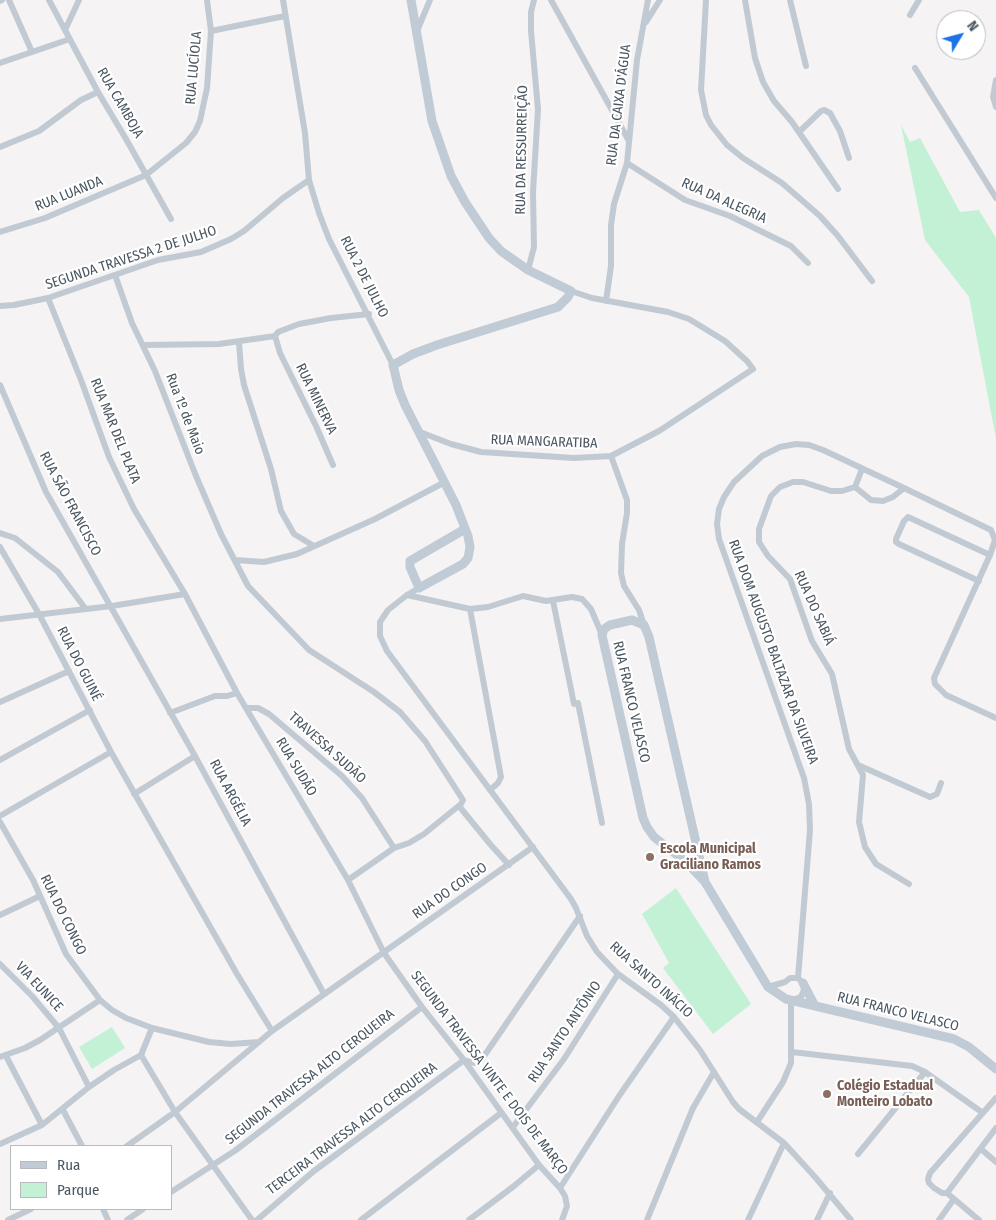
<!DOCTYPE html>
<html>
<head>
<meta charset="utf-8">
<style>
	body { margin:0 }
	#map { position:relative; width:996px; height:1220px; overflow:hidden; background:#f5f3f3; font-family:"Fira Sans Condensed",sans-serif }
	canvas { display:block }
	.legend { position:absolute; left:10px; top:1145px; width:162px; height:65px; box-sizing:border-box; background:#fff; border:1px solid #b7bbc0; margin:0; padding:6px 9px; list-style:none; font-size:15px; color:#4a5661 }
	.legend li { display:flex; align-items:center; gap:10px; height:25px }
	.legend b { width:25px; border:1px solid #b7bbc0 }
	.north { position:absolute; left:936px; top:10px; width:50px; height:50px; box-sizing:border-box; background:#fff; border:1px solid #b7bbc0; border-radius:50%; rotate:53deg; font-size:14px; font-weight:700; line-height:20px; text-align:center; color:#4a5661 }
	.north::after { content:''; display:block; margin:auto; width:18px; height:22px; background:#1a73e8; clip-path:polygon(50% 0,100% 100%,50% 72%,0 100%) }
</style>
</head>
<body>
<div id="map">
<canvas width="996" height="1220"></canvas>
<ul class="legend">
<li><b style="height:6px;background:#c1cbd6"></b>Rua</li>
<li><b style="height:14px;background:#c3f1d5"></b>Parque</li>
</ul>
<div class="north">N</div>
</div>
<script>
const ctx = document.querySelector('canvas').getContext('2d');
ctx.lineJoin = 'round';
function paint(path, color) { ctx.fillStyle = color; ctx.fill(path, 'evenodd'); }
const poly = rows => new Path2D(rows.map(r => 'M' + r).join(''));
function stroke(path, color, width, dash) { ctx.strokeStyle = color; ctx.lineWidth = width; ctx.lineCap = dash ? 'butt' : 'round'; ctx.setLineDash(dash || []); ctx.stroke(path); }
function drawText(font, color, halo, rows, align = 'center') {
  ctx.font = font + ' "Fira Sans Condensed",sans-serif'; ctx.lineWidth = 4.5; ctx.setLineDash([]); ctx.textBaseline = 'middle'; ctx.strokeStyle = halo; ctx.fillStyle = color; for (const [text, x, y, turn = 0] of rows) {
    ctx.save(); ctx.translate(x, y); ctx.rotate((+turn || 0) * Math.PI / 180); ctx.textAlign = isNaN(turn) ? turn : align; if (halo) ctx.strokeText(text, 0, 0); ctx.fillText(text, 0, 0); ctx.restore();
  }
}
paint(poly([
	[901,125,910,142,920,138,960,212,979,210,996,238,996,439,969,297,925,240],
	[676,888,751,1004,713,1034,663,968,669,963,642,914],
	[112,1027,125,1048,92,1069,79,1047]
]), '#c3f1d5');
stroke(poly([
	[9,0,32,52],
	[49,0,98,92,126,139,171,219],
	[283,0,305,133,309,180,319,213,329,239,393,365],
	[551,0,629,141],
	[706,0,701,90,706,115,711,125,727,145,743,158,782,183,820,216,838,236,872,281],
	[745,0,755,58,763,82,774,101,792,122,838,189],
	[790,0,806,66],
	[0,1,2,0],
	[910,15,919,0],
	[646,22,660,0],
	[65,30,79,0],
	[211,31,285,16],
	[417,31,430,0],
	[0,63,70,39],
	[915,68,996,198],
	[996,80,993,97,996,107],
	[799,132,821,111,824,110,830,113,840,131,849,158],
	[0,147,39,131,81,100,98,92],
	[627,163,685,200,730,216,791,246,808,263],
	[0,232,45,218,146,175,186,143,195,132,200,121,207,88,211,31,207,0],
	[528,270,534,247,533,192,538,109,531,31,531,12,534,0],
	[115,275,132,323,155,371,196,476,221,534,248,586,309,650,374,692,400,712,425,741,463,800,461,804,424,834,409,843,394,848,348,880],
	[48,298,81,380,109,457,134,509,185,594,237,693,348,880,384,953,422,1007,464,1060,539,1165,560,1188,619,1096,674,1017],
	[606,301,611,266,611,225,614,204,627,163,637,60,648,0],
	[0,306,14,305,48,298,158,260,201,252,231,239,244,231,283,198,309,180],
	[239,342,241,369,244,385,271,469,281,511,294,534,314,546],
	[144,345,219,344,275,336],
	[0,385,46,492,195,756,324,994],
	[420,432,451,444,481,452,574,458,611,456,659,431,753,369,747,361,725,341,689,319,668,312,592,298,571,291],
	[611,456,627,500,627,513,622,544,621,573,624,586,639,610,644,625],
	[333,465,316,426,280,353,275,336,278,332,299,324,331,318,369,314],
	[862,469,855,487,842,491,831,491,803,482,793,482,780,487,771,496,759,529,759,542,768,556,790,579,812,641,832,674,849,749,863,775,859,822,865,847,876,864,909,884],
	[855,487,871,500,883,501,893,497,904,488],
	[0,533,15,538,58,572,85,608],
	[0,547,39,614,111,752,237,974,272,1031],
	[235,560,264,562,297,554,375,519,445,482],
	[979,581,899,544,896,542,896,539,904,521,908,517,990,555],
	[419,588,407,595,388,610,380,622,380,636,387,651,571,899,576,908,587,936,597,952,618,974,661,1005,674,1017,700,1050,733,1102,739,1109,784,1143,815,1177,851,1220],
	[407,595,470,609,488,607,523,596,546,601,572,597,582,599,591,609,602,635],
	[553,601,574,704],
	[470,609,501,777,498,783,490,790],
	[0,619,112,606,185,594],
	[0,702,69,671],
	[578,703,602,823],
	[247,708,258,708,269,714,342,776,362,798,394,848],
	[170,713,215,696,227,696,237,693],
	[0,760,90,710],
	[858,765,930,797,937,794,941,783],
	[134,794,195,756],
	[459,806,490,844,509,865],
	[0,816,111,752],
	[0,822,33,880,66,954,100,1000,112,1010,126,1018,152,1028,209,1042,231,1044,259,1042],
	[0,915,40,896],
	[0,964,32,996,59,1028,89,1087],
	[798,978,810,830,809,804,804,778,719,539,717,524,719,509,724,497,734,482,762,456,780,447,796,444,809,445,823,450,904,488,991,530,995,540,990,555,934,678,935,684,946,695,996,718],
	[768,987,785,982,790,978,798,978,803,983,804,990,801,997,792,1000],
	[792,1052,912,1066,925,1072,983,1113],
	[141,1055,175,1112,252,1220],
	[141,1055,152,1028],
	[6,1056,42,1125],
	[0,1057,25,1048,40,1040,100,1000],
	[63,1110,82,1146],
	[757,1122,783,1082,791,1063,791,1000],
	[513,1127,564,1059,618,974],
	[0,1144,42,1125,89,1087,114,1070,141,1055],
	[127,1146,175,1112,272,1031,533,847],
	[981,1149,996,1162],
	[858,1154,925,1072],
	[560,1188,565,1196,567,1206,562,1220],
	[171,1192,236,1150,422,1007],
	[947,1193,996,1128],
	[103,1209,108,1220],
	[8,1220,31,1209],
	[127,1220,143,1209],
	[257,1220,314,1171,464,1060,474,1063,482,1059,580,916],
	[361,1220,501,1113],
	[469,1220,514,1186,539,1165],
	[647,1220,693,1108,714,1072],
	[748,1220,784,1143],
	[817,1220,830,1193],
	[939,1220,954,1199],
	[979,1220,947,1193,942,1193,934,1188,929,1183,928,1179,930,1173,996,1098]
]), '#c1cad2', 6);
stroke(poly([
	[411,0,432,121,451,176,465,202,489,238,501,251,528,270,571,291,568,297,558,307,437,345,413,354,393,365,399,390,405,405,456,505,468,536,470,547,468,558,463,564,419,588,410,567,410,561,465,529],
	[705,882,686,862,654,837,647,827,643,818,602,635,604,629,610,625,632,620,644,625,649,637,705,882,768,987,786,999,954,1039,969,1047,996,1069],
	[803,983,815,1006]
]), '#c1cbd6', 9);
for (const [x, y, r, color] of [
	[650,857,5,"#8d6e63"],
	[827,1094,5,"#8d6e63"]
]) { const dot = new Path2D(); dot.arc(x, y, r, 0, 2 * Math.PI); ctx.fillStyle = color; ctx.fill(dot); stroke(dot, '#fff', 2); }
drawText('14px', '#4a5661', '#fff', [
	["RUA LUCÍOLA",194,68,-85],
	["RUA CAMBOJA",120,103,60],
	["RUA DA CAIXA D'ÁGUA",619,105,-83],
	["RUA DA RESSURREIÇÃO",522,150,-89],
	["RUA LUANDA",69,194,-22],
	["RUA DA ALEGRIA",724,201,24],
	["SEGUNDA TRAVESSA 2 DE JULHO",131,258,-18],
	["RUA 2 DE JULHO",364,277,63],
	["RUA MINERVA",316,399,64],
	["Rua 1º de Maio",185,414,69],
	["RUA MAR DEL PLATA",115,431,68],
	["RUA MANGARATIBA",544,442,2],
	["RUA SÃO FRANCISCO",70,504,62],
	["RUA DO SABIÁ",814,608,66],
	["RUA DOM AUGUSTO BALTAZAR DA SILVEIRA",773,652,70],
	["RUA DO GUINÉ",79,664,63],
	["RUA FRANCO VELASCO",631,702,77],
	["TRAVESSA SUDÃO",327,748,42],
	["RUA SUDÃO",296,767,59],
	["RUA ARGÉLIA",230,793,62],
	["RUA DO CONGO",450,891,-35],
	["RUA DO CONGO",63,915,64],
	["RUA SANTO INÁCIO",651,980,42],
	["VIA EUNICE",39,987,47],
	["RUA FRANCO VELASCO",898,1012,14],
	["RUA SANTO ANTÔNIO",565,1032,-56],
	["SEGUNDA TRAVESSA VINTE E DOIS DE MARÇO",489,1073,53],
	["SEGUNDA TRAVESSA ALTO CERQUEIRA",310,1077,-38],
	["TERCEIRA TRAVESSA ALTO CERQUEIRA",352,1129,-37]
]);
drawText('bold 14px', '#785e54', '#fff', [
	["Escola Municipal",660,849],
	["Graciliano Ramos",660,865],
	["Colégio Estadual",837,1086],
	["Monteiro Lobato",837,1102]
], 'left');
</script>
</body>
</html>
